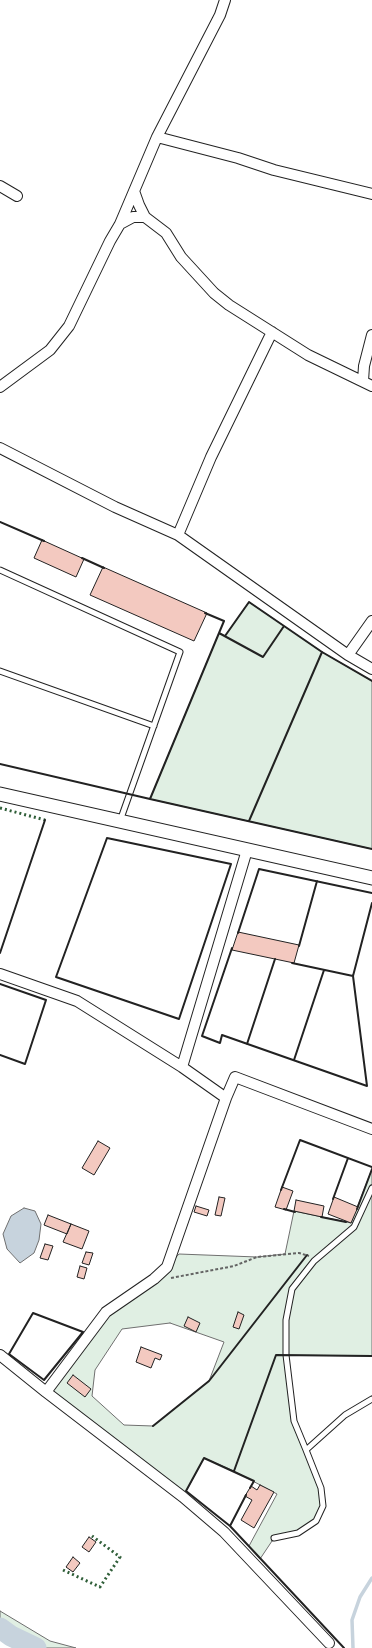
<!DOCTYPE html>
<html>
<head>
<meta charset="utf-8">
<style>
	body { margin:0 }
	canvas { display:block; background:#fff }
</style>
</head>
<body>
<canvas width="372" height="1648"></canvas>
<script>
const ctx = document.querySelector('canvas').getContext('2d');
ctx.lineJoin = 'round';
function paint(path, color) { ctx.fillStyle = color; ctx.fill(path, 'evenodd'); }
const poly = rows => new Path2D(rows.map(r => 'M' + r).join(''));
function stroke(path, color, width, dash) { ctx.strokeStyle = color; ctx.lineWidth = width; ctx.lineCap = dash ? 'butt' : 'round'; ctx.setLineDash(dash || []); ctx.stroke(path); }
const green = poly([
	[249,602,322,652,372,681,372,849,150,799,219,633,225,636,249,602],
	[372,1169,372,1356,286,1355,294,1421,313,1468,323,1506,316,1521,298,1533,274,1538,260,1559,249,1546,277,1494,234,1471,204,1458,183,1497,47,1393,106,1312,167,1267,179,1254,257,1257,285,1254,294,1211,351,1223,372,1169],
	[170,1323,224,1342,209,1381,153,1426,124,1425,92,1396,95,1370,122,1329,170,1323],
	[0,1611,50,1641,76,1648,15,1648,0,1638,0,1611]
]);
paint(green, '#e0efe3');
stroke(green, '#6f6f6f', 1);
const water = poly([
	[24,1208,35,1211,41,1224,39,1240,34,1253,20,1263,7,1249,3,1234,11,1216,24,1208]
]);
paint(water, '#c7d3dd');
stroke(water, '#6f6f6f', 1);
stroke(poly([
	[353,1648,352,1620,360,1597,372,1578]
]), '#c7d3dd', 3.5);
stroke(poly([
	[0,1628,11,1636,36,1648]
]), '#c7d3dd', 21);
const building = poly([
	[42,540,84,559,76,577,34,558,42,540],
	[103,567,207,613,194,641,90,595,103,567],
	[238,932,299,945,294,963,232,950,238,932],
	[98,1141,110,1148,94,1175,82,1168,98,1141],
	[282,1187,293,1191,286,1210,275,1207,282,1187],
	[219,1197,225,1198,221,1216,215,1215,219,1197],
	[334,1197,358,1207,351,1223,328,1214,334,1197],
	[296,1200,324,1206,322,1217,294,1211,296,1200],
	[196,1206,209,1210,207,1216,194,1212,196,1206],
	[48,1215,71,1224,67,1234,44,1225,48,1215],
	[71,1224,89,1231,82,1249,63,1242,71,1224],
	[45,1244,53,1246,48,1260,40,1258,45,1244],
	[86,1252,93,1253,89,1265,82,1263,86,1252],
	[80,1266,87,1268,84,1279,77,1277,80,1266],
	[238,1312,244,1315,239,1329,233,1327,238,1312],
	[188,1317,200,1323,196,1332,184,1326,188,1317],
	[141,1347,162,1355,160,1360,155,1358,151,1368,136,1362,141,1347],
	[73,1375,91,1389,85,1397,67,1383,73,1375],
	[260,1485,274,1492,254,1528,241,1520,252,1500,245,1496,251,1486,257,1490,260,1485],
	[89,1537,96,1542,89,1552,82,1547,89,1537],
	[73,1557,80,1563,73,1572,66,1567,73,1557]
]);
paint(building, '#f3c9c0');
stroke(building, '#222', 1);
const service = poly([
	[0,570,180,652,120,821],
	[0,671,154,726],
	[372,1188,354,1227,314,1261,292,1289,286,1320,286,1355,294,1421,306,1450,345,1415,372,1399],
	[274,1538,298,1533,316,1521,323,1506,321,1488,306,1450]
]);
const minor = poly([
	[157,137,238,158,274,170,372,194],
	[0,186,17,196],
	[134,191,139,205,145,217,166,233,181,257,214,293,229,305,308,355,372,386],
	[120,224,133,217,145,217],
	[363,381,364,366,372,335],
	[0,387,50,350,69,326,110,241,120,224,157,137,220,15,225,0],
	[0,448,115,507,178,535,348,655,372,669],
	[178,535,211,457,272,332],
	[348,655,372,621],
	[0,974,77,1001,182,1067,226,1098,167,1267,154,1279,106,1312,46,1392],
	[182,1067,247,850],
	[226,1098,235,1077,372,1129],
	[0,1355,46,1392,183,1497,224,1532,329,1643]
]);
const tertiary = poly([
	[0,794,372,878]
]);
stroke(service, '#222', 7);
stroke(minor, '#222', 12);
stroke(tertiary, '#222', 15);
stroke(poly([
	[171,1278,234,1266,257,1257,299,1253,309,1256]
]), '#646464', 2, [3, 2]);
stroke(service, '#fff', 5);
stroke(minor, '#fff', 10);
stroke(tertiary, '#fff', 13);
stroke(poly([
	[0,808,45,820],
	[63,1570,100,1587,120,1557,92,1536]
]), '#2f5e38', 3, [2, 3]);
stroke(poly([
	[0,522,44,541],
	[82,558,104,568],
	[219,633,263,657,284,626],
	[225,636,249,602,322,652,372,681],
	[0,764,150,799,224,621,205,613],
	[150,799,372,849],
	[249,821,322,652],
	[107,838,231,864,179,1019,56,977,107,838],
	[238,933,259,869,372,893],
	[299,946,317,881],
	[232,948,202,1036,220,1043,222,1035,367,1086,353,976,372,903],
	[0,953,45,820],
	[292,963,353,976],
	[0,984,46,1000,25,1064,0,1055],
	[247,1044,275,959],
	[294,1060,324,970],
	[281,1190,300,1140,372,1167],
	[333,1199,348,1158],
	[284,1209,295,1212],
	[357,1209,372,1169],
	[321,1217,346,1222],
	[33,1313,83,1332,44,1380,9,1354,33,1313],
	[153,1426,209,1381,307,1255],
	[234,1471,276,1355,372,1356],
	[250,1488,254,1481,204,1458,186,1491,230,1526,344,1648],
	[230,1526,246,1495]
]), '#222', 2);
</script>
</body>
</html>
